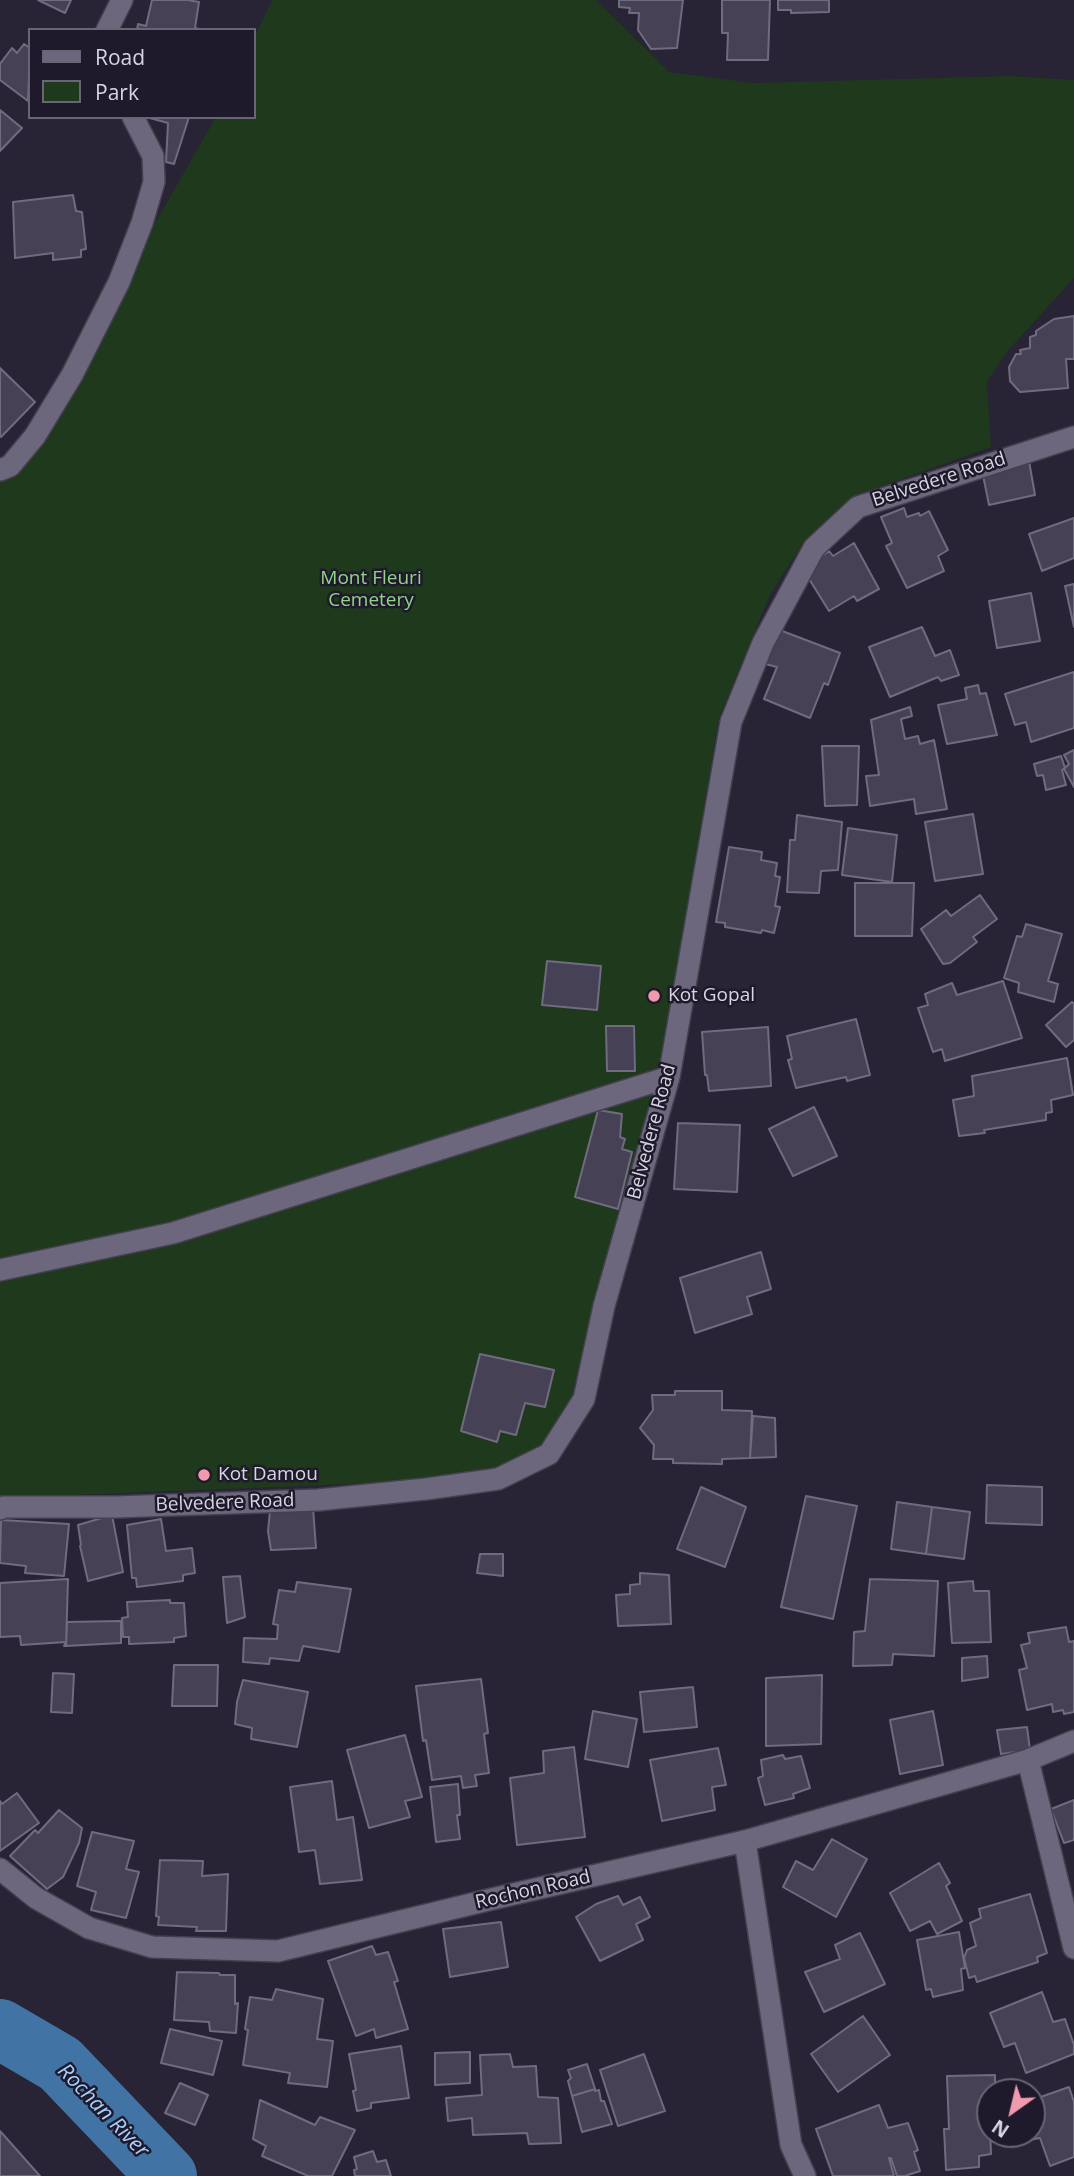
<!DOCTYPE html>
<html>
<head>
<meta charset="utf-8">
<style>
	body { margin:0 }
	#map { position:relative; width:1074px; height:2176px; overflow:hidden; background:#282335; font-family:"Open Sans",sans-serif }
	canvas { display:block }
	.legend { position:absolute; left:28px; top:28px; width:228px; height:91px; box-sizing:border-box; background:#1e1a2b; border:2px solid #686574; margin:0; padding:9px 12px; list-style:none; font-size:21px; color:#d7d5e1 }
	.legend li { display:flex; align-items:center; gap:14px; height:35px }
	.legend b { width:35px; border:2px solid #686574 }
	.north { position:absolute; left:976px; top:2078px; width:70px; height:70px; box-sizing:border-box; background:#1e1a2b; border:2px solid #686574; border-radius:50%; rotate:214deg; font-size:19px; font-weight:700; line-height:28px; text-align:center; color:#d7d5e1 }
	.north::after { content:''; display:block; margin:auto; width:24px; height:32px; background:#f29aad; clip-path:polygon(50% 0,100% 100%,50% 72%,0 100%) }
</style>
</head>
<body>
<div id="map">
<canvas width="1074" height="2176"></canvas>
<ul class="legend">
<li><b style="height:9px;background:#6c677c"></b>Road</li>
<li><b style="height:19px;background:#1f391c"></b>Park</li>
</ul>
<div class="north">N</div>
</div>
<script>
const ctx = document.querySelector('canvas').getContext('2d');
ctx.lineJoin = 'round';
function paint(path, color) { ctx.fillStyle = color; ctx.fill(path, 'evenodd'); }
const poly = rows => new Path2D(rows.map(r => 'M' + r).join(''));
function stroke(path, color, width, dash) { ctx.strokeStyle = color; ctx.lineWidth = width; ctx.lineCap = dash ? 'butt' : 'round'; ctx.setLineDash(dash || []); ctx.stroke(path); }
function drawText(font, color, halo, rows, align = 'center') {
  ctx.font = font + ' "Open Sans",sans-serif'; ctx.lineWidth = 5; ctx.setLineDash([]); ctx.textBaseline = 'middle'; ctx.strokeStyle = halo; ctx.fillStyle = color; for (const [text, x, y, turn = 0] of rows) {
    ctx.save(); ctx.translate(x, y); ctx.rotate((+turn || 0) * Math.PI / 180); ctx.textAlign = isNaN(turn) ? turn : align; if (halo) ctx.strokeText(text, 0, 0); ctx.fillText(text, 0, 0); ctx.restore();
  }
}
paint(poly([
	[272,0,596,0,669,72,753,83,1011,76,1074,80,1074,278,1005,354,987,382,991,447,863,493,803,543,770,595,719,718,660,1069,593,1302,568,1420,520,1466,399,1482,0,1498,0,461,57,393,216,117,254,117,254,38]
]), '#1f391c');
stroke(poly([
	[0,2029,60,2064,167,2176]
]), '#4273a5', 60);
const building = poly([
	[38,0,71,0,65,13,38,0],
	[152,0,188,0,199,2,195,28,203,30,137,30,138,24,146,26,152,0],
	[619,0,683,0,677,48,651,49,638,30,639,13,629,13,630,8,619,7,619,0],
	[722,0,770,0,768,60,727,60,728,33,722,33,722,0],
	[778,0,829,0,829,12,791,13,791,10,778,10,778,0],
	[24,44,30,48,28,101,0,80,0,64,12,48,17,53,24,44],
	[0,110,22,128,0,151,0,110],
	[146,117,189,117,174,164,166,162,168,123,146,117],
	[73,195,76,211,82,212,86,249,81,250,81,257,53,260,53,253,15,258,13,202,73,195],
	[1074,316,1074,359,1066,359,1068,388,1020,392,1010,381,1009,367,1016,354,1021,354,1020,350,1030,348,1030,337,1036,335,1036,331,1054,319,1074,316],
	[0,368,35,402,1,437,0,436,0,368],
	[1029,461,1035,495,989,505,982,470,1029,461],
	[904,508,907,517,919,513,920,516,929,511,948,550,938,556,944,571,907,588,886,546,892,543,881,517,904,508],
	[1074,518,1074,558,1042,571,1029,534,1074,518],
	[854,543,879,589,857,601,854,596,829,611,806,574,816,567,813,562,829,551,833,556,854,543],
	[1074,584,1074,627,1065,586,1074,584],
	[1031,593,1040,641,997,648,989,601,1031,593],
	[922,627,935,656,950,650,959,675,941,681,938,677,890,697,869,647,922,627],
	[777,629,840,653,828,685,824,683,810,718,764,699,777,667,765,664,777,629],
	[1074,672,1074,728,1031,742,1026,722,1015,725,1005,694,1074,672],
	[978,685,980,694,986,693,997,735,947,744,938,705,967,699,965,688,978,685],
	[910,707,912,716,901,719,905,739,918,736,920,744,934,740,947,809,916,814,914,799,870,806,866,776,879,775,871,720,910,707],
	[822,746,859,746,857,805,825,806,822,746],
	[1074,750,1074,787,1064,769,1069,764,1064,755,1074,750],
	[1061,756,1065,768,1062,770,1066,785,1046,790,1043,775,1037,776,1034,764,1061,756],
	[973,814,983,874,935,881,925,822,973,814],
	[797,815,842,822,838,870,821,871,819,893,787,892,790,840,795,840,797,815],
	[848,828,897,835,892,882,842,875,848,828],
	[729,847,762,852,761,860,777,863,775,876,780,877,775,906,780,907,774,933,762,930,761,933,725,927,725,923,716,922,729,847],
	[855,883,914,883,912,936,855,936,855,883],
	[980,895,997,919,973,937,977,942,950,963,943,964,921,929,946,910,951,916,980,895],
	[1026,924,1062,934,1048,981,1058,984,1054,1002,1018,992,1019,983,1004,978,1017,936,1022,937,1026,924],
	[547,961,601,966,597,1010,542,1005,547,961],
	[1003,981,1022,1038,945,1061,942,1049,933,1052,918,1008,928,1005,925,994,952,983,957,995,1003,981],
	[1072,1002,1074,1004,1074,1040,1066,1047,1046,1025,1072,1002],
	[856,1019,870,1075,847,1081,846,1077,796,1088,788,1060,792,1059,787,1036,856,1019],
	[606,1026,634,1026,635,1071,607,1071,606,1026],
	[768,1027,771,1086,709,1091,707,1075,705,1075,702,1032,768,1027],
	[1067,1058,1073,1095,1051,1100,1052,1112,1046,1113,1046,1120,984,1130,985,1133,959,1136,953,1100,974,1096,972,1076,1067,1058],
	[814,1107,837,1156,793,1176,769,1129,814,1107],
	[598,1110,622,1114,620,1137,625,1139,622,1149,632,1152,618,1209,575,1197,598,1110],
	[678,1123,740,1125,737,1192,674,1189,678,1123],
	[761,1252,771,1289,747,1297,752,1314,695,1333,680,1278,761,1252],
	[480,1354,554,1370,545,1407,525,1403,516,1435,500,1431,497,1442,461,1431,480,1354],
	[675,1391,722,1391,722,1410,752,1411,750,1458,722,1459,722,1464,673,1463,673,1459,653,1459,654,1445,640,1428,653,1410,652,1395,675,1395,675,1391],
	[753,1416,775,1418,776,1457,750,1458,753,1416],
	[987,1485,1042,1487,1042,1525,986,1523,987,1485],
	[701,1487,746,1507,725,1567,677,1549,701,1487],
	[806,1496,857,1506,833,1619,781,1607,806,1496],
	[897,1502,932,1507,926,1554,891,1549,897,1502],
	[932,1507,970,1512,964,1559,926,1554,932,1507],
	[313,1508,316,1548,271,1550,268,1531,270,1511,313,1508],
	[112,1515,123,1572,88,1581,80,1546,81,1545,78,1525,112,1515],
	[161,1519,166,1551,192,1548,195,1573,183,1575,183,1581,137,1587,136,1578,132,1578,127,1525,161,1519],
	[1,1520,69,1524,64,1576,25,1573,26,1566,0,1563,1,1520],
	[480,1554,503,1554,503,1576,477,1573,480,1554],
	[640,1573,669,1575,671,1624,618,1626,616,1595,630,1594,630,1585,640,1584,640,1573],
	[240,1576,245,1617,227,1623,223,1577,240,1576],
	[68,1579,66,1646,64,1646,66,1642,21,1645,20,1636,0,1637,0,1583,68,1579],
	[870,1579,938,1581,934,1656,893,1654,892,1665,853,1666,854,1632,865,1631,870,1579],
	[973,1581,974,1591,989,1591,991,1642,952,1643,948,1583,973,1581],
	[297,1582,351,1589,339,1652,303,1646,299,1661,270,1658,269,1664,243,1662,244,1638,277,1639,278,1625,273,1624,279,1590,295,1592,297,1582],
	[170,1600,170,1603,184,1603,186,1636,174,1638,174,1642,129,1644,129,1637,123,1637,122,1618,128,1617,127,1602,170,1600],
	[121,1621,121,1643,66,1646,67,1622,121,1621],
	[1066,1627,1069,1642,1074,1641,1074,1712,1064,1714,1063,1710,1053,1712,1052,1704,1027,1710,1019,1670,1027,1668,1021,1645,1030,1643,1028,1633,1066,1627],
	[987,1656,988,1677,962,1681,962,1658,987,1656],
	[174,1665,218,1665,217,1706,172,1706,174,1665],
	[53,1673,74,1674,72,1713,51,1712,53,1673],
	[822,1675,821,1744,766,1746,766,1678,822,1675],
	[481,1679,488,1733,484,1734,489,1773,475,1775,477,1786,463,1788,461,1776,432,1780,426,1740,423,1741,416,1686,481,1679],
	[243,1680,308,1692,297,1747,251,1739,252,1728,235,1724,237,1702,243,1680],
	[693,1687,697,1727,644,1732,640,1692,693,1687],
	[593,1711,637,1719,628,1767,585,1759,593,1711],
	[933,1711,943,1765,900,1774,890,1720,933,1711],
	[1027,1727,1030,1750,1001,1754,997,1730,1027,1727],
	[405,1735,422,1797,405,1801,410,1817,369,1828,347,1750,405,1735],
	[574,1747,585,1837,517,1845,510,1778,544,1773,543,1751,574,1747],
	[718,1748,726,1785,712,1787,715,1810,662,1821,650,1760,718,1748],
	[783,1755,785,1759,801,1756,810,1788,793,1794,794,1798,765,1805,758,1778,763,1776,761,1760,783,1755],
	[332,1781,337,1820,353,1817,362,1880,320,1884,315,1850,299,1852,290,1787,332,1781],
	[458,1784,460,1815,457,1815,460,1839,436,1842,430,1787,458,1784],
	[17,1793,39,1823,0,1851,0,1801,2,1804,17,1793],
	[1074,1800,1074,1840,1064,1843,1051,1809,1074,1800],
	[59,1810,82,1828,79,1843,63,1877,47,1889,10,1856,35,1830,38,1833,59,1810],
	[92,1832,134,1841,126,1869,139,1872,126,1918,91,1910,96,1892,77,1886,92,1832],
	[832,1839,867,1859,836,1917,783,1887,796,1861,813,1870,832,1839],
	[160,1860,203,1861,202,1876,228,1874,226,1931,196,1931,197,1927,158,1925,159,1917,156,1916,160,1860],
	[939,1863,950,1883,946,1886,962,1921,937,1934,930,1921,910,1931,890,1893,939,1863],
	[1030,1894,1047,1953,1037,1957,1038,1962,977,1982,975,1976,969,1978,964,1958,967,1950,976,1946,970,1923,981,1918,979,1909,1030,1894],
	[618,1896,623,1905,640,1897,650,1917,636,1924,643,1940,600,1961,576,1917,596,1904,618,1896],
	[501,1922,508,1967,450,1977,443,1929,501,1922],
	[959,1932,965,1968,961,1969,963,1990,933,1997,931,1989,926,1990,917,1940,959,1932],
	[860,1933,885,1984,824,2012,805,1972,840,1959,835,1945,860,1933],
	[372,1946,376,1955,388,1952,398,1981,394,1982,408,2029,376,2038,374,2029,356,2036,328,1961,372,1946],
	[177,1972,219,1973,220,1975,235,1975,235,2004,238,2003,236,2033,210,2031,209,2022,174,2020,177,1972],
	[276,1989,323,1999,317,2039,333,2041,327,2087,288,2083,290,2073,243,2065,248,2030,245,2029,250,1997,272,2000,276,1989],
	[1042,1992,1053,2022,1065,2019,1074,2045,1074,2054,1026,2073,1015,2043,1004,2047,990,2013,1042,1992],
	[863,2016,890,2055,838,2092,811,2054,863,2016],
	[170,2029,222,2041,213,2075,161,2063,170,2029],
	[401,2046,409,2098,371,2103,371,2108,357,2111,353,2091,356,2090,349,2054,401,2046],
	[470,2052,470,2083,435,2085,435,2053,470,2052],
	[510,2054,513,2067,536,2066,538,2097,558,2098,561,2143,529,2144,527,2133,473,2135,472,2118,448,2121,446,2098,482,2095,480,2055,510,2054],
	[644,2054,665,2111,618,2126,600,2070,644,2054],
	[587,2064,595,2089,572,2096,568,2081,571,2078,568,2070,587,2064],
	[995,2075,995,2092,990,2092,989,2102,991,2154,979,2156,979,2167,946,2170,944,2129,949,2129,947,2076,995,2075],
	[180,2083,208,2095,195,2125,165,2113,180,2083],
	[1069,2087,1074,2102,1074,2157,1050,2166,1040,2138,1029,2140,1026,2134,1032,2134,1032,2100,1069,2087],
	[595,2089,595,2091,599,2090,601,2101,604,2101,612,2124,582,2132,572,2096,595,2089],
	[260,2100,315,2125,320,2117,355,2130,332,2176,308,2176,262,2156,266,2146,253,2139,260,2100],
	[879,2105,888,2128,908,2123,918,2150,914,2152,920,2171,905,2176,897,2176,891,2158,889,2158,894,2176,833,2176,816,2129,879,2105],
	[0,2131,40,2176,0,2176,0,2131],
	[373,2151,377,2162,386,2160,391,2176,355,2176,354,2170,357,2169,354,2157,373,2151]
]);
paint(building, '#464155');
stroke(building, '#706b80', 2);
const minor = poly([
	[107,30,122,0],
	[0,470,10,466,35,436,72,375,119,282,142,223,154,182,153,156,133,117],
	[0,1270,173,1233,669,1077],
	[0,1509,3,1507,115,1507,318,1500,426,1489,498,1479,549,1454,584,1399,604,1306,669,1077,731,722,763,643,814,548,858,507,1074,437],
	[1028,1760,1074,1948],
	[745,1841,791,2145,805,2176],
	[0,1869,36,1898,89,1928,152,1947,278,1951,492,1899,745,1841,1028,1760,1074,1741]
]);
stroke(minor, '#44404f', 24);
stroke(minor, '#6c677c', 21);
for (const [x, y, r, color] of [
	[654,996,7,"#f29aad"],
	[204,1475,7,"#f29aad"]
]) { const dot = new Path2D(); dot.arc(x, y, r, 0, 2 * Math.PI); ctx.fillStyle = color; ctx.fill(dot); stroke(dot, '#1e1a2b', 2.5); }
drawText('19px', '#d7d5e1', '#1e1a2b', [
	["Belvedere Road",939,480,-18],
	["Belvedere Road",652,1132,-75],
	["Belvedere Road",225,1503,-2],
	["Rochon Road",533,1890,-13]
]);
drawText('19px', '#90d387', '#1e1a2b', [
	["Mont Fleuri",371,579],
	["Cemetery",371,601]
]);
drawText('19px', '#d7d5e1', '#1e1a2b', [
	["Kot Gopal",668,996],
	["Kot Damou",218,1475]
], 'left');
drawText('italic 21px', '#a7d0fb', '#1e1a2b', [
	["Rochan River",103,2111,46]
]);
</script>
</body>
</html>
